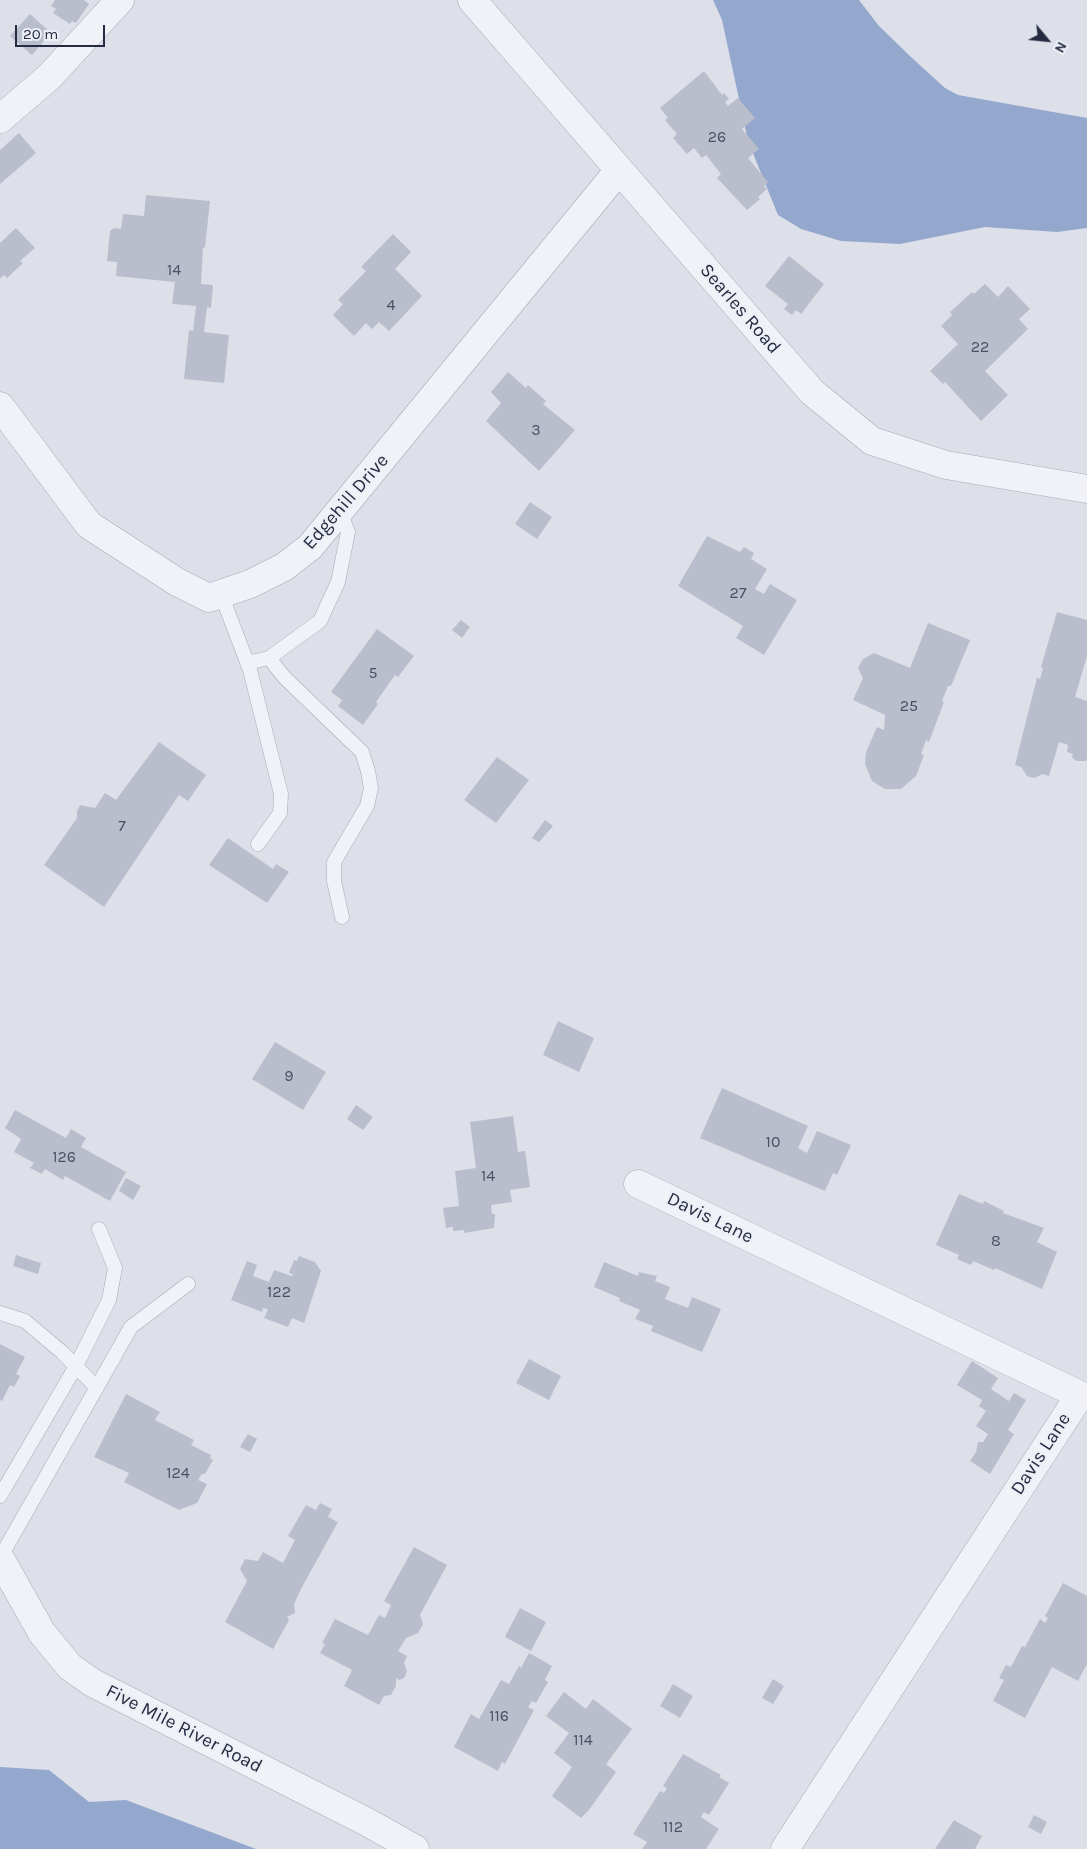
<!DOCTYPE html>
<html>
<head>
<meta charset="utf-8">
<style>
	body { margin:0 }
	#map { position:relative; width:1087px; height:1849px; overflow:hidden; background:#dde0e9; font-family:Karla,sans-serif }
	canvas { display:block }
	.north { position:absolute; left:1022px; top:15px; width:50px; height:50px; -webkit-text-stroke:4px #edeff6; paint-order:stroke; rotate:118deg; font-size:14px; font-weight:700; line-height:20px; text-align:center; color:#252b41 }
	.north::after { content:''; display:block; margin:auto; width:18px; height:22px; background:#252b41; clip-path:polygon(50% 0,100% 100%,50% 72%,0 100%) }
	.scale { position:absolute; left:15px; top:25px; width:90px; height:22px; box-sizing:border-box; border:2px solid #252b41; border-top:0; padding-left:6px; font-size:15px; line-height:18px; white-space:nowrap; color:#252b41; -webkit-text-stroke:4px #edeff6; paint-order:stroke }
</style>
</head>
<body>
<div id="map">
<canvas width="1087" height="1849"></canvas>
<div class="north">N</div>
<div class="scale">20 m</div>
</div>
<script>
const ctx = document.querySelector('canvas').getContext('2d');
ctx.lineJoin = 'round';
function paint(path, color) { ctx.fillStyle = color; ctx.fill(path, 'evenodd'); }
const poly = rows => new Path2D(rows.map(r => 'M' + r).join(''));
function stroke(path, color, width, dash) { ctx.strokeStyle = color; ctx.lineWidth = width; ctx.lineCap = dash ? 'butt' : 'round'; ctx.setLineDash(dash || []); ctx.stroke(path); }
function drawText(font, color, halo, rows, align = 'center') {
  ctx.font = font + ' Karla,sans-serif'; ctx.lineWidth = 4; ctx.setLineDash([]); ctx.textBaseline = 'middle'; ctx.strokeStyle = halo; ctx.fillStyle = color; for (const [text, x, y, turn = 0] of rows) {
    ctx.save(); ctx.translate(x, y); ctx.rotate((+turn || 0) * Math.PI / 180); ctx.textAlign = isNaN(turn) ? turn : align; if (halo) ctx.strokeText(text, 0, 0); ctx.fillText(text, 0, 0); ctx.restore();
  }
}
paint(poly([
	[713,0,859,0,879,26,911,57,945,88,958,95,1087,118,1087,228,1057,232,985,227,900,244,841,241,801,229,778,215,748,141,722,20],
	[0,1767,49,1770,89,1802,126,1800,256,1849,0,1849]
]), '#94a7cd');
paint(poly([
	[55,0,84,0,89,4,76,23,72,21,70,24,53,13,56,9,51,6],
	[30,14,51,33,32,55,10,36],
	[704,71,722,95,724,93,729,99,725,102,728,106,738,98,755,118,742,129,759,149,748,158,768,182,764,186,767,189,758,197,760,199,747,210,717,178,721,174,706,155,702,158,694,148,687,154,673,138,677,134,665,120,668,118,660,108],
	[19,133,36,153,0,184,0,150],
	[146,195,210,201,205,248,203,247,201,284,213,285,211,308,207,307,204,332,229,335,224,383,184,379,189,330,193,331,196,306,172,304,175,282,116,276,117,262,107,261,110,231,114,228,121,229,123,214,144,216],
	[16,228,35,248,20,261,23,263,7,278,4,275,0,279,0,243],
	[393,234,411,252,395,269,422,296,389,331,379,322,372,329,366,323,354,336,333,315,343,304,338,300,366,271,361,267],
	[789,256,824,284,801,314,796,310,792,315,784,309,788,304,765,286],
	[985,284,998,297,1008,286,1030,309,1019,319,1028,329,985,371,1008,395,981,421,945,382,943,384,930,371,958,344,941,326,952,315,950,312,972,292,974,294],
	[508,372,526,388,528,385,546,401,543,404,575,430,539,471,486,421,501,403,491,392],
	[530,502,552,517,537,539,515,524],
	[707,536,740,552,744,547,754,553,751,559,767,569,755,589,764,594,770,584,797,600,764,655,736,638,743,626,678,586],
	[1057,612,1087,620,1087,656,1075,697,1087,701,1087,758,1086,761,1076,761,1072,757,1073,754,1067,752,1068,745,1059,742,1049,776,1043,774,1034,778,1027,776,1021,767,1015,765,1029,709,1037,678,1040,679,1043,668,1041,667],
	[461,620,470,627,462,638,452,630],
	[928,623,970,640,951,686,948,686,942,701,944,702,929,742,926,740,921,754,924,755,916,776,901,789,885,789,872,781,865,764,866,752,877,727,884,730,885,715,853,700,863,678,858,668,863,659,874,653,910,668],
	[377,629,414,656,398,677,395,675,376,702,378,704,363,725,338,706,342,700,331,692],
	[159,742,206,775,188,801,179,795,104,907,44,865,77,818,77,811,80,805,95,808,105,793,116,800],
	[497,757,529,780,496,823,464,800],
	[545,820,553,826,539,842,532,838],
	[228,838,273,869,276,864,289,872,267,903,209,865],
	[558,1021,594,1038,579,1072,543,1055],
	[275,1042,326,1072,303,1110,252,1079],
	[722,1088,808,1126,798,1148,807,1153,817,1131,851,1145,837,1175,833,1173,825,1191,700,1138],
	[356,1105,373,1117,363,1130,347,1119],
	[15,1110,66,1138,71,1129,86,1138,81,1147,126,1172,110,1201,65,1176,63,1180,45,1169,42,1174,30,1168,34,1163,14,1152,21,1139,5,1128],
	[513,1116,518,1152,525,1151,530,1187,510,1190,512,1202,491,1205,492,1214,495,1214,494,1228,464,1233,464,1230,453,1231,453,1227,446,1228,443,1208,459,1206,455,1171,476,1168,470,1122],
	[126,1178,141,1186,133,1200,119,1191],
	[959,1194,983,1204,984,1201,1004,1211,1003,1213,1044,1228,1037,1242,1057,1252,1042,1289,995,1268,994,1270,973,1261,971,1265,957,1259,959,1255,936,1245],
	[16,1255,41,1263,38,1274,13,1266],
	[299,1256,315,1262,321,1271,304,1323,292,1318,288,1327,264,1318,268,1309,263,1308,262,1312,231,1300,247,1261,257,1265,253,1276,269,1282,274,1270,292,1276,293,1274,289,1273,294,1260,297,1261],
	[604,1262,638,1276,639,1272,657,1276,655,1281,670,1287,665,1299,688,1308,692,1297,721,1309,702,1352,651,1331,653,1326,635,1319,640,1310,619,1301,620,1298,594,1287],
	[0,1344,25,1357,16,1374,20,1376,14,1387,10,1385,2,1401,0,1400],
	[529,1359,561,1376,549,1400,516,1383],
	[972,1361,998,1378,991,1389,1009,1401,1014,1393,1026,1400,1008,1430,1014,1434,990,1474,970,1461,976,1452,978,1442,983,1442,988,1434,976,1426,986,1411,979,1406,982,1400,957,1385],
	[126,1394,160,1412,155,1420,194,1440,191,1445,211,1455,210,1458,213,1460,205,1474,202,1474,198,1480,207,1484,197,1503,179,1510,124,1482,129,1473,94,1457],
	[248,1434,257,1439,250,1452,240,1447],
	[320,1503,332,1509,328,1517,338,1522,302,1587,294,1604,295,1613,287,1617,289,1620,273,1649,225,1622,247,1581,240,1569,245,1559,258,1561,263,1552,283,1563,295,1540,288,1536,306,1505,316,1510],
	[414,1547,447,1565,420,1615,423,1624,418,1633,406,1638,398,1651,407,1656,404,1663,407,1671,404,1678,399,1680,396,1678,396,1686,391,1695,384,1696,379,1705,344,1686,352,1670,320,1653,325,1644,322,1643,335,1619,368,1635,379,1615,385,1618,391,1605,384,1601],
	[1063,1583,1087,1596,1087,1664,1078,1681,1052,1667,1025,1718,993,1701,1004,1680,999,1678,1006,1665,1011,1667,1022,1646,1025,1647,1040,1619,1045,1623,1048,1618,1045,1616],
	[520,1608,546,1622,531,1651,505,1637],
	[529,1653,552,1666,545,1680,548,1682,536,1703,532,1701,528,1707,534,1710,505,1764,502,1762,498,1771,454,1747,471,1714,479,1719,501,1680,509,1684,519,1666,521,1668],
	[773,1679,784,1686,773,1704,762,1698],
	[673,1684,693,1696,680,1718,660,1706],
	[564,1692,586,1709,593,1699,632,1729,606,1764,616,1772,589,1810,581,1818,552,1796,572,1767,554,1753,569,1733,546,1716],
	[683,1754,721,1775,719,1777,729,1783,709,1815,704,1812,701,1817,719,1829,706,1849,642,1849,647,1842,633,1834,660,1791,664,1793,667,1788,663,1786],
	[1034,1815,1047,1822,1041,1834,1028,1827],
	[954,1820,982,1836,975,1849,935,1849]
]), '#babecc');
const service = poly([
	[221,594,250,670,281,794,280,813,258,844],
	[269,658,285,678,362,752,368,771,371,788,367,806,334,862,334,881,342,917],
	[247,663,269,658,320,621,338,582,348,532,340,511],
	[0,1313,25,1321,63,1353,97,1388],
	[0,1496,76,1366,109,1300,115,1268,99,1229],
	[0,1558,131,1327,188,1284]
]);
const minor = poly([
	[472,0,812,392,872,441,946,465,1087,489],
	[0,119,49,77,120,0],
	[0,406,89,525,177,582,209,598,250,584,284,567,310,547,619,170],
	[638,1184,1080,1395,785,1849],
	[0,1558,42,1633,70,1667,93,1683,367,1822,415,1849]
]);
stroke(service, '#a6aab7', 15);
stroke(minor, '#a6aab7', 29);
stroke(service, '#f1f2f7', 14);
stroke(minor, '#f1f2f7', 28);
drawText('16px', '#4a5064', null, [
	["26",717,137],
	["14",174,270],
	["4",391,305],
	["22",980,347],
	["3",536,430],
	["27",738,593],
	["5",373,673],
	["25",909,706],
	["7",122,826],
	["9",289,1076],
	["10",773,1142],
	["126",64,1157],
	["14",488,1176],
	["8",996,1241],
	["122",279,1292],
	["124",178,1473],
	["116",499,1716],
	["114",583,1740],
	["112",673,1827]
]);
drawText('19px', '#252b41', '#edeff6', [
	["Searles Road",740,309,49],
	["Edgehill Drive",346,502,-49],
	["Davis Lane",710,1218,26],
	["Davis Lane",1041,1454,-57],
	["Five Mile River Road",184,1729,27]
]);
</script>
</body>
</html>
